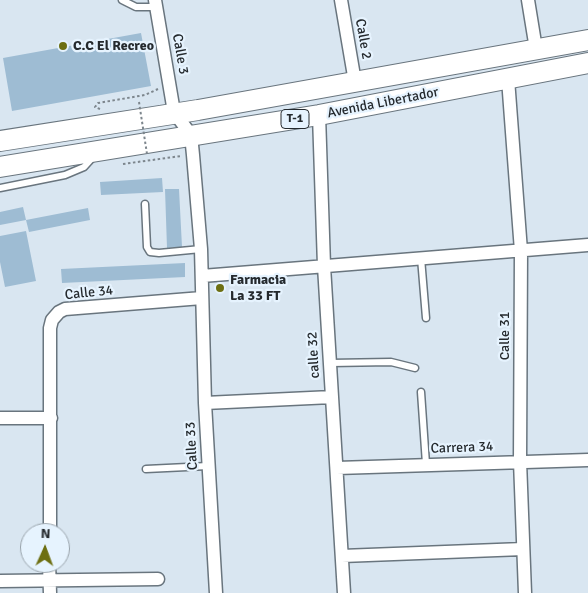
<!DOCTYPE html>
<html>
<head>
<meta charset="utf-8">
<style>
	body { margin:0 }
	#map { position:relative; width:588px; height:593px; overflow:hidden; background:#d9e6f1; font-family:Signika,sans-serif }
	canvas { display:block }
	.north { position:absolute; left:20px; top:523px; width:50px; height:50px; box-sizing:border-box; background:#e6f3fe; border:1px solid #98a2aa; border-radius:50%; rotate:2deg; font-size:14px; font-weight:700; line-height:20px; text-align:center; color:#24292d }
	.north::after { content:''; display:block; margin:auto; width:18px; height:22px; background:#6d6f12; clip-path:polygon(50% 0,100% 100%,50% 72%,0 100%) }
</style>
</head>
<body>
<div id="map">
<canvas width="588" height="593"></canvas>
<div class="north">N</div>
</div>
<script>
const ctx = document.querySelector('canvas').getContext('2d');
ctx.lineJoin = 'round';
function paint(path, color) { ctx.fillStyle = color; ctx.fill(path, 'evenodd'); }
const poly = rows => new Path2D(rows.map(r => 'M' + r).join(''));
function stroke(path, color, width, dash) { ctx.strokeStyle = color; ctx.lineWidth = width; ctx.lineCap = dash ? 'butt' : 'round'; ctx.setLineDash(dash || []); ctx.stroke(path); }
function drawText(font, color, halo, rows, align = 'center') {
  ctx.font = font + ' Signika,sans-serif'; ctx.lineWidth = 4.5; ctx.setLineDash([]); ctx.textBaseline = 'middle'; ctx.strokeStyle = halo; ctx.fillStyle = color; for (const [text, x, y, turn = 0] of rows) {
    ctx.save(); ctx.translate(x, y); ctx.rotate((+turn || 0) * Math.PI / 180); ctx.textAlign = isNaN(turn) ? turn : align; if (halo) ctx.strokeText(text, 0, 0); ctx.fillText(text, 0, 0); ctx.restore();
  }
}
paint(poly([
	[141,33,151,86,12,111,3,58],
	[162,178,163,192,101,195,100,182],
	[165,189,179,189,182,247,167,248],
	[23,207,26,220,0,225,0,212],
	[88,208,90,220,29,232,26,220],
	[26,231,36,281,5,287,0,262,0,236],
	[185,263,185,277,62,283,61,269]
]), '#9ebcd3');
const service = poly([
	[122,0,136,7,156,7],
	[0,188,65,175,84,167,94,156],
	[145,204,147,247,150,252,159,253,201,249],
	[421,258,426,318],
	[330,363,391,362,415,368],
	[421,392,426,464],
	[146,469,208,466]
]);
const minor = poly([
	[155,0,174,112,191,135,193,155,201,249,205,403,216,593],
	[341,0,355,82],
	[528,0,536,49],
	[508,79,521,251,520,461,525,593],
	[319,115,324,266,344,593],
	[202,276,588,245],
	[205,403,332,397],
	[0,418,51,418],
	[337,468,588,460],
	[50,533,50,328,52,320,59,312,65,309,202,298],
	[342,556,523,549],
	[49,563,50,593],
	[0,581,158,579]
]);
const primary = poly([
	[0,141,198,110,588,40],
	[0,167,319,115,588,63]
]);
stroke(service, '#69757e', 9);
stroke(minor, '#69757e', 15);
stroke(primary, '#69757e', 22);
stroke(poly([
	[100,109,95,107,98,103,145,95,158,89],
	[123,164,181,156]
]), '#7d868d', 2, [2.5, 2.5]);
stroke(service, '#fff', 6);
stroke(minor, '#fff', 12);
stroke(primary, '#fff', 20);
stroke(poly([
	[139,102,147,154]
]), '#7d868d', 2, [2.5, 2.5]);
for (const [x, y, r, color] of [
	[63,46,5,"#6d6f12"],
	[220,288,5,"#6d6f12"]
]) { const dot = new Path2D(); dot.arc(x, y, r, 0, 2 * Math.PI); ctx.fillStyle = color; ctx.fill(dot); stroke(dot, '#e6f3fe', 2); }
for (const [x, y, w] of [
	[295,119,28]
]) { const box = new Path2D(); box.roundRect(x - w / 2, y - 9.5, w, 19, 4); ctx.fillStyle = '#e6f3fe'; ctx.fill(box); stroke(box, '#24292d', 1); }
drawText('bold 12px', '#24292d', null, [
	["T-1",295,119]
]);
drawText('14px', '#24292d', '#e6f3fe', [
	["Calle 2",363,39,80],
	["Calle 3",180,54,80],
	["Avenida Libertador",383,103,-11],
	["Calle 34",89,293,-6],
	["Calle 31",505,336,-90],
	["calle 32",314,355,-93],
	["Calle 33",192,446,-93],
	["Carrera 34",462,448,-2]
]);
drawText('bold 14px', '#24292d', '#e6f3fe', [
	["C.C El Recreo",73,46],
	["Farmacia",230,280],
	["La 33 FT",230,296]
], 'left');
</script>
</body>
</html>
